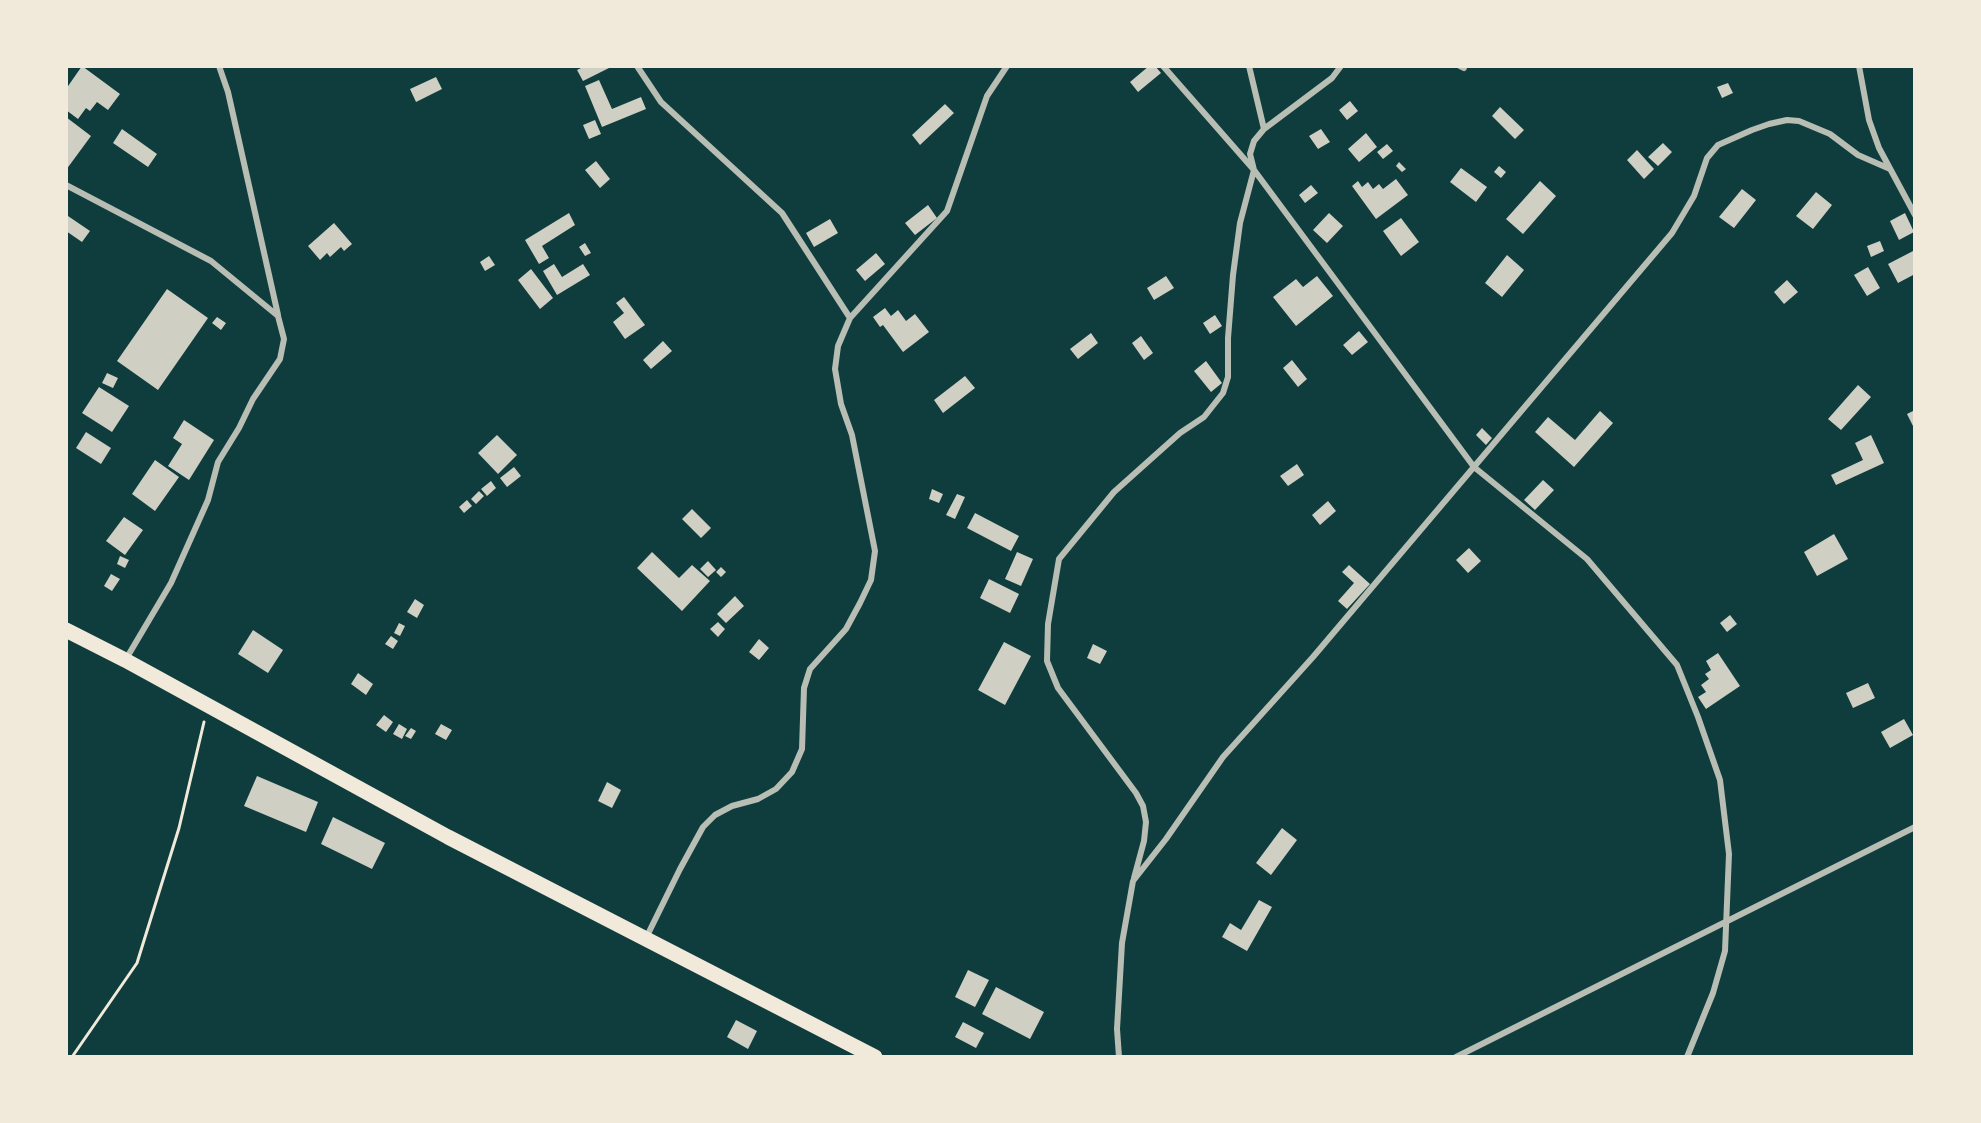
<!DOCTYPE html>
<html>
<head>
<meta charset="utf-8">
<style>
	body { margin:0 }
	#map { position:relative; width:1981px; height:1123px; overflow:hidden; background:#0f3d3e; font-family:"Asap Condensed",sans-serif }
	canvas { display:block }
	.frame { position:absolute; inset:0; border:68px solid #f1e9da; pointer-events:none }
</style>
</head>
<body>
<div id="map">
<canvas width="1981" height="1123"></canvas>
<div class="frame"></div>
</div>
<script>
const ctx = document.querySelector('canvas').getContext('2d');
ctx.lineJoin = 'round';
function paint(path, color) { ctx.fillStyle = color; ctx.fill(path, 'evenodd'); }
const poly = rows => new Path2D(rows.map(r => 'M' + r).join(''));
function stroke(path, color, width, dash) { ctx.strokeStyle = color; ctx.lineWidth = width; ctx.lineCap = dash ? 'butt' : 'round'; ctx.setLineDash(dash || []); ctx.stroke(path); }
paint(poly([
	[82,66,120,94,108,110,97,102,90,111,86,108,78,119,66,110,66,89],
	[585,66,613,66,583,81,577,70],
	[1149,66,1155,66,1161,73,1138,92,1130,82],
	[436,77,442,89,416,102,410,89],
	[599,80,612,109,641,97,646,109,602,127,585,86],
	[1728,83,1733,93,1722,98,1717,87],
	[1350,101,1358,111,1347,120,1339,110],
	[945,104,954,113,920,145,912,135],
	[1500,107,1524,130,1515,139,1492,116],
	[66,117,91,136,66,170],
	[595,120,601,134,589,139,583,125],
	[122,129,157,154,148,167,113,143],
	[1321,129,1330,142,1318,149,1309,136],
	[1366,133,1377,147,1359,162,1348,149],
	[1663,143,1672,152,1658,166,1648,157],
	[1387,144,1393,151,1383,159,1377,152],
	[1637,150,1654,169,1644,179,1627,160],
	[596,161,610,179,600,188,585,170],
	[1399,162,1406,169,1402,172,1396,166],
	[1499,166,1506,172,1501,178,1494,172],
	[1461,168,1487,187,1476,202,1450,182],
	[1396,179,1408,195,1376,219,1352,186,1358,181,1362,187,1368,182,1373,189,1379,184,1383,189],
	[1540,181,1556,196,1523,234,1506,219],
	[1311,185,1318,193,1305,203,1299,195],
	[1742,189,1756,200,1734,228,1719,217],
	[1816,192,1832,205,1813,229,1796,216],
	[928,205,937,218,915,235,905,223],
	[569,213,575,225,542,246,549,258,539,264,525,240],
	[1329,213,1343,226,1327,243,1313,230],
	[1905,213,1914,232,1899,240,1890,221],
	[68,216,90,231,82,242,66,231],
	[1401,218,1419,242,1401,256,1383,231],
	[830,219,838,233,814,247,806,233],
	[334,223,352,244,344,251,341,247,330,257,327,253,320,260,308,246],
	[1880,241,1884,251,1871,257,1867,246],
	[585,243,591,253,585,256,579,247],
	[1915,250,1915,274,1898,283,1888,264],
	[876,253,885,264,865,281,856,270],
	[1507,255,1524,270,1502,297,1485,283],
	[489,256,495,265,485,271,480,262],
	[554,264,562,277,583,264,590,275,557,295,543,271],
	[1868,267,1880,288,1867,296,1854,275],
	[531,269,553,298,540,309,518,280],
	[1166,276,1174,288,1154,300,1147,288],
	[1317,276,1333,296,1296,326,1273,297,1296,279,1303,287],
	[1787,280,1798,292,1784,304,1774,292],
	[167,289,208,318,158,390,117,361],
	[624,297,645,325,625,339,613,322,624,313,616,303],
	[885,308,891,316,898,310,906,321,915,314,929,332,903,352,883,325,880,327,873,317],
	[1215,315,1222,326,1210,334,1203,323],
	[217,317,226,323,221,330,212,323],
	[1359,331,1368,342,1352,355,1343,345],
	[1091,333,1098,343,1078,359,1070,349],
	[1141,336,1153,353,1144,360,1132,343],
	[663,341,672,351,651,369,643,360],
	[1292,360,1307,379,1298,387,1283,368],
	[1206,361,1222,383,1211,392,1194,371],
	[107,373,118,378,113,388,102,383],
	[965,376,975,388,943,413,934,400],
	[1858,385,1871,397,1841,430,1828,419],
	[99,387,129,406,112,432,82,413],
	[1915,410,1915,430,1907,414],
	[1600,411,1613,423,1574,467,1535,432,1548,417,1575,440],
	[184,420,214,440,189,480,168,466,182,444,173,438],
	[1482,428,1492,438,1486,445,1476,435],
	[86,432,111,448,101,464,76,448],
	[497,435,517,455,498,474,478,453],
	[1871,435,1884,463,1836,485,1831,475,1863,460,1855,443],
	[155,460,179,477,155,511,132,494],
	[1297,464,1304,475,1288,486,1280,476],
	[514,467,521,476,507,487,500,478],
	[1543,480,1554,490,1535,510,1524,500],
	[491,481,496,488,487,496,481,489],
	[932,489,943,494,939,503,929,499],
	[479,491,484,496,476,504,471,499],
	[957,494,965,497,955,519,946,515],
	[467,500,472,506,464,513,459,507],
	[1328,501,1336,511,1320,525,1312,515],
	[692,509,711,528,701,538,682,519],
	[975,513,1019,536,1011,551,967,528],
	[124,517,143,530,125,555,106,541],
	[1834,534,1848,559,1817,576,1804,552],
	[1469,548,1481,561,1468,573,1456,560],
	[652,552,679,578,692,565,710,581,682,611,637,568],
	[1017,552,1033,559,1021,586,1005,579],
	[120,556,129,560,125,568,117,564],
	[708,561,716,570,708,577,700,569],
	[1349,565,1370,584,1347,609,1338,601,1354,583,1342,572],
	[721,567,726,572,721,577,716,572],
	[111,574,120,579,112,591,104,586],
	[989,579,1019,594,1010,613,980,598],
	[735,596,744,606,726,623,717,614],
	[415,599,424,605,417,618,407,612],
	[1730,615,1737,624,1727,632,1720,623],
	[718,622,725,629,718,637,710,629],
	[399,623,405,626,400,636,394,633],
	[253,630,283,650,268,673,238,654],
	[391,636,398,641,393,649,385,644],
	[759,639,769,648,759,660,749,652],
	[1004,642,1031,656,1005,705,978,690],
	[1093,644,1107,651,1100,664,1087,658],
	[1718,653,1740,686,1706,709,1698,697,1706,692,1701,685,1709,679,1705,674,1711,670,1706,661],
	[358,673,373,684,366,695,351,684],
	[1868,683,1875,698,1853,708,1846,693],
	[384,715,393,722,386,732,376,725],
	[1904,719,1913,735,1890,748,1881,732],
	[399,724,407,729,402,739,393,734],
	[441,724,452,730,446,740,435,734],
	[411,728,416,731,411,739,405,736],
	[257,776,318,802,306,832,244,806],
	[607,782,621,790,612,808,598,801],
	[333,817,385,843,372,869,321,844],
	[1282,828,1297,840,1271,875,1256,863],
	[1259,900,1272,907,1247,951,1222,937,1230,923,1241,930],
	[968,970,989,980,975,1007,955,997],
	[996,987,1044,1012,1030,1039,982,1014],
	[736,1020,757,1031,748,1049,727,1037],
	[963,1022,984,1033,976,1048,955,1037]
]), '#cfcfc3');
stroke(poly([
	[72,1057,137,963,179,828,204,722]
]), '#f1e9da', 3);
stroke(poly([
	[219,66,228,92,278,315],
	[637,66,661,102,782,213,850,318],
	[1163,66,1254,170,1474,467,1587,559,1677,665,1698,717,1720,780,1729,854,1725,951,1713,993,1687,1057],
	[1249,66,1264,129],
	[1460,66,1464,68],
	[1859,66,1869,120,1879,148,1915,215],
	[66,185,211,261,278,316,284,339,280,359,253,399,239,428,218,462,208,500,171,583,126,659],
	[1134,878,1144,841,1146,822,1143,806,1136,793,1058,688,1047,661,1048,624,1059,559,1114,492,1180,433,1204,417,1223,393,1228,377,1228,338,1233,275,1240,223,1254,170,1250,154,1254,141,1264,129,1332,78,1341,66],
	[646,938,680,869,703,827,715,815,732,806,758,799,776,789,792,772,802,749,804,688,810,669,846,629,860,603,871,580,875,551,852,435,841,404,835,369,838,346,850,318,947,211,987,96,1007,66],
	[1119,1057,1117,1029,1122,943,1133,881,1166,839,1223,757,1313,657,1672,233,1694,196,1707,158,1718,145,1752,130,1769,124,1787,120,1799,121,1830,134,1858,155,1890,169],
	[1456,1057,1915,827]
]), '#b8beb3', 6);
stroke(poly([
	[66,630,125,660,448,837,875,1057]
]), '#f1e9da', 15);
</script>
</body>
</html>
